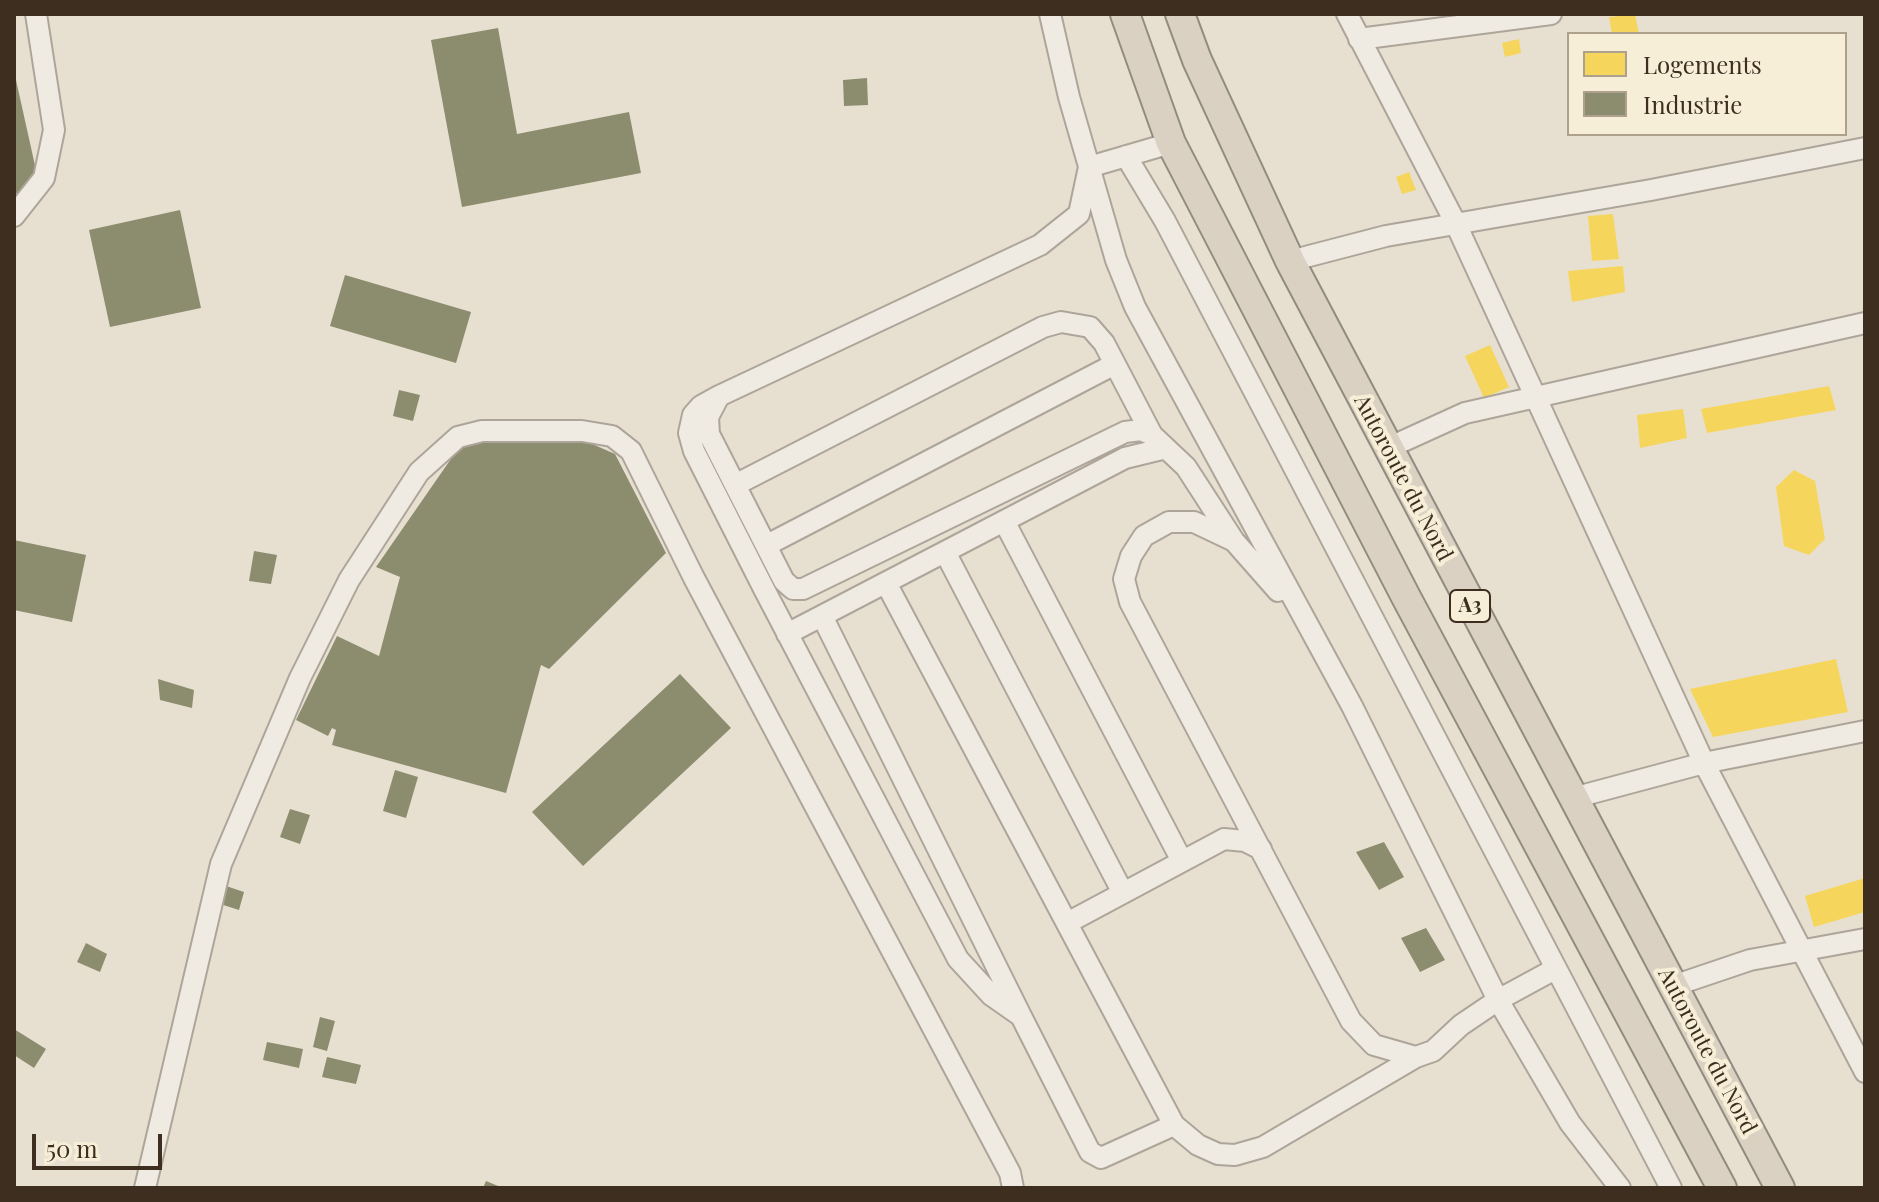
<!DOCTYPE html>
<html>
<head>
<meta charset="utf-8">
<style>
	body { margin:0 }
	#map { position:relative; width:1879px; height:1202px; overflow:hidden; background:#e7e0d1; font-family:"Playfair Display",serif }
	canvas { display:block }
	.frame { position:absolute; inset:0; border:16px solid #3d2e20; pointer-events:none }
	.legend { position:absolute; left:1567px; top:32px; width:280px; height:104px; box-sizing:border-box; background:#f7eed8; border:2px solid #ada18e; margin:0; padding:10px 14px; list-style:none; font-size:24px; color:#3d2e20 }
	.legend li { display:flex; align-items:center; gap:16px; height:40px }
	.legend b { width:40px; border:2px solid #ada18e }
	.scale { position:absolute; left:32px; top:1134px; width:130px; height:36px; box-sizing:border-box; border:4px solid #3d2e20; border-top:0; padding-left:10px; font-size:24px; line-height:28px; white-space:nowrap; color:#3d2e20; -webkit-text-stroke:6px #f7eed8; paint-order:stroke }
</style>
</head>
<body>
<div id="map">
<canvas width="1879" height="1202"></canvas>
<div class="frame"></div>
<ul class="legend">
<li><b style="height:22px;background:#f6d55c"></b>Logements</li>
<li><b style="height:22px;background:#8c8c6e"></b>Industrie</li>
</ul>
<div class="scale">50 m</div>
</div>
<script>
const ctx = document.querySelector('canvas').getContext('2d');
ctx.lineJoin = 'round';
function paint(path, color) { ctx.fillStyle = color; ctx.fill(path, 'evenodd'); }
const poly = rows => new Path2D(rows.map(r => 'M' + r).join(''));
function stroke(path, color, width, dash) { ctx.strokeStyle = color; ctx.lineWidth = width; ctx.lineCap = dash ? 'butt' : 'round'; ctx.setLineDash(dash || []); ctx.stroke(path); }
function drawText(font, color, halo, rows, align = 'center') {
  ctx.font = font + ' "Playfair Display",serif'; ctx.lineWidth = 8; ctx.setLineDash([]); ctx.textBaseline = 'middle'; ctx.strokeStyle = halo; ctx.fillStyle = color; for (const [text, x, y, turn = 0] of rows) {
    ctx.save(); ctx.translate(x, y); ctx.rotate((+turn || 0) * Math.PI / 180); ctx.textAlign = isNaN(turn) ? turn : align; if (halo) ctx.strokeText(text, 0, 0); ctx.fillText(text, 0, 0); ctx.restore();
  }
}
paint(poly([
	[1635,14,1639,34,1612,34,1609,17],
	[1519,39,1521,53,1505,57,1502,43],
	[1409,172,1416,190,1402,194,1396,177],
	[1613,214,1619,259,1592,261,1588,216],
	[1623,266,1625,292,1572,302,1568,271],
	[1490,345,1509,387,1484,398,1465,356],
	[1829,386,1836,410,1707,433,1701,409],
	[1683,409,1687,438,1640,448,1637,415],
	[1794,470,1815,481,1825,539,1809,555,1784,546,1776,487],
	[1836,659,1848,712,1713,737,1690,689],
	[1865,878,1865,912,1814,927,1805,896]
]), '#f6d55c');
paint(poly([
	[498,28,517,134,629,112,641,173,462,207,431,40],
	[14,71,38,179,25,191,14,194],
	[867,78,868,105,844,106,843,80],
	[180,210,201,308,110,327,89,230],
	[345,275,471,312,456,363,330,326],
	[399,390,420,395,413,421,393,416],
	[574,436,615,454,666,553,549,669,541,665,506,793,332,745,336,730,332,728,328,736,296,720,337,636,379,656,400,577,376,567,462,443,492,437],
	[14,540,86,555,72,622,14,610],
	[254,551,277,555,271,584,249,581],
	[680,674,731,728,583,866,532,812],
	[158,679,194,690,192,708,160,700],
	[395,770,418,777,406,818,383,811],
	[290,809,310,815,300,844,280,837],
	[1384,842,1404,877,1379,890,1356,852],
	[223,885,244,892,239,910,217,903],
	[1426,928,1445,960,1420,972,1401,938],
	[86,943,107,954,100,972,77,962],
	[320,1017,335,1021,327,1051,313,1047],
	[14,1029,46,1049,34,1068,14,1055],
	[267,1042,303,1049,299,1068,263,1060],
	[327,1057,361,1065,356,1084,322,1077],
	[486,1181,503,1188,483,1188]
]), '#8c8c6e');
const minor = poly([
	[1050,14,1069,97,1116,260,1135,307,1352,706,1498,1000,1570,1123,1620,1188],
	[1347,14,1455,222,1704,763,1865,1072],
	[1359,39,1551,14],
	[1171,143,1089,167,1079,214,1040,245,719,396,701,406,693,415,689,433,694,451,764,589,958,959,991,995,1021,1016,1090,1152,1101,1158,1174,1125],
	[1126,156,1165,221,1671,1188],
	[14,216,44,178,54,130,36,14],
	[1290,261,1386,236,1651,190,1865,148],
	[719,396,708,417,709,434,784,581,793,589,803,589,1125,432,1141,430,1152,435,1186,467,1234,541,1278,591],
	[1388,448,1465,413,1865,323],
	[735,485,1043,327,1061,322,1090,327,1104,343,1152,435],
	[1004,521,1182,861],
	[1234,541,1194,522,1169,522,1144,536,1131,556,1124,579,1130,602,1351,1021,1374,1045,1416,1057,1433,1051,1461,1025,1498,1000,1555,969],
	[767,545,1115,364],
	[945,552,1123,893],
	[886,583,1174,1125,1198,1145,1218,1154,1235,1155,1263,1147,1416,1057],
	[822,616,1020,1014],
	[787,634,1125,458,1166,448],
	[1573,798,1704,763,1865,731],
	[1069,922,1224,839,1245,841,1261,849],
	[1673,986,1750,960,1865,939],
	[145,1188,221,864,300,678,349,580,419,472,458,437,482,431,582,431,612,436,631,451,694,578,1010,1173,1013,1188]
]);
const highway = poly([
	[1125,14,1171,143,1406,597,1722,1188],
	[1180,14,1197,60,1290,261,1780,1188]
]);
stroke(minor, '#ada599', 24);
stroke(highway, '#928b80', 32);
stroke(minor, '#efebe3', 20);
stroke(highway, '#dad1c2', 28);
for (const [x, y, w] of [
	[1470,606,40]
]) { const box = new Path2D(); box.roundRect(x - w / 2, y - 16, w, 32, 6); ctx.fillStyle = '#f7eed8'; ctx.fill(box); stroke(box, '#3d2e20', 2); }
drawText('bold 20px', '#3d2e20', null, [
	["A3",1470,606]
]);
drawText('22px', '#3d2e20', '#f7eed8', [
	["Autoroute du Nord",1403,478,62],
	["Autoroute du Nord",1707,1051,62]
]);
</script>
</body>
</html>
